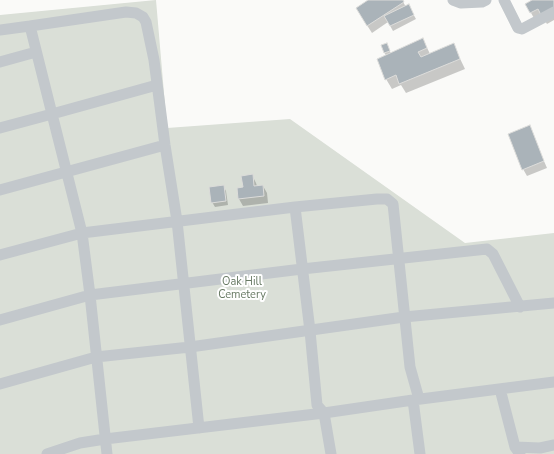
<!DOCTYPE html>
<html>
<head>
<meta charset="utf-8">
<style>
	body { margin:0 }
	canvas { display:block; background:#fafaf8 }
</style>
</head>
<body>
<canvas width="554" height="454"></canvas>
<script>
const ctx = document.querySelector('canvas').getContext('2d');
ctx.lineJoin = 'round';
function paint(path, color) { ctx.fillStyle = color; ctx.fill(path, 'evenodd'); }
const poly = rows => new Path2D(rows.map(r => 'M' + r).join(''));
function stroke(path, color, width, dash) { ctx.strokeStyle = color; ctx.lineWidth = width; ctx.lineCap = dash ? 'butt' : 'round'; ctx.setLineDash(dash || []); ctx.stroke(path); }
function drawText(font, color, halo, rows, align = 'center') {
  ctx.font = font + ' "Nunito Sans",sans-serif'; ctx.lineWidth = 4; ctx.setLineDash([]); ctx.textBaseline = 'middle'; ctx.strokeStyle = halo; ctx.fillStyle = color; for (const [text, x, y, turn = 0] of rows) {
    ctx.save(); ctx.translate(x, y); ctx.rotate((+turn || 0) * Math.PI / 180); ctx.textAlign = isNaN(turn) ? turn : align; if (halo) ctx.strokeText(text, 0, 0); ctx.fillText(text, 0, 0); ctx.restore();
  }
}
paint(poly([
	[156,0,167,128,290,119,465,243,554,233,554,454,0,454,0,15]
]), '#dadfd7');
paint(poly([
	[370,0,402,0,406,7,411,10,416,19,393,31,388,22,372,33,361,16],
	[534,0,554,0,554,20,547,24,542,16,535,20,526,4],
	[423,39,430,54,453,44,465,69,406,93,401,85,392,89,386,79,386,56,382,46,388,46,391,54],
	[529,126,547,168,527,176,523,169],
	[252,175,256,183,257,186,263,186,267,193,268,203,243,206,239,199],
	[223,186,226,191,228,205,215,207,212,202]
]), '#0003');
const building = poly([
	[368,0,403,0,404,2,367,26,356,8,368,0],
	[532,0,554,0,554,11,542,17,538,9,530,13,525,4,532,0],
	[409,4,414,15,390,26,384,16,409,4],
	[423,38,427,48,418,52,421,57,454,43,460,59,399,84,396,75,385,80,377,59,423,38],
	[387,43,390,51,384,53,381,45,387,43],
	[530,125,544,161,522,170,508,134,530,125],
	[253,174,254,186,263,185,264,196,238,199,237,188,243,187,241,176,253,174],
	[224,185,226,201,211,203,209,187,224,185]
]);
paint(building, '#aab3b9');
stroke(building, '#dcdcda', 1);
stroke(poly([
	[453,0,461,3,482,2,486,0],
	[504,0,518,28,522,29,554,12],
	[30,26,126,12,136,13,143,17,146,22,154,60,165,145,177,221,199,428],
	[0,30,30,26,52,114,0,128],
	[0,62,36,52],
	[0,190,165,145],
	[295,207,310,331,317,405,324,413,331,454],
	[0,255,82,233,295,207,377,199,387,199,393,204,410,367,419,399],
	[0,320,90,295,302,269,487,249,493,254,520,307],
	[0,384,96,357,190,347,404,317,554,303],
	[500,389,515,447,520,454],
	[413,400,420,454],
	[515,447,540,448,554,445],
	[47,454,80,443,105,439,324,413,413,400,554,382],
	[107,454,90,295,82,233,52,114,157,85]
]), '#c3c8cc', 11);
drawText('11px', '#687a64', '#fff', [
	["Oak Hill",242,282],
	["Cemetery",242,295]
]);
</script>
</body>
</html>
